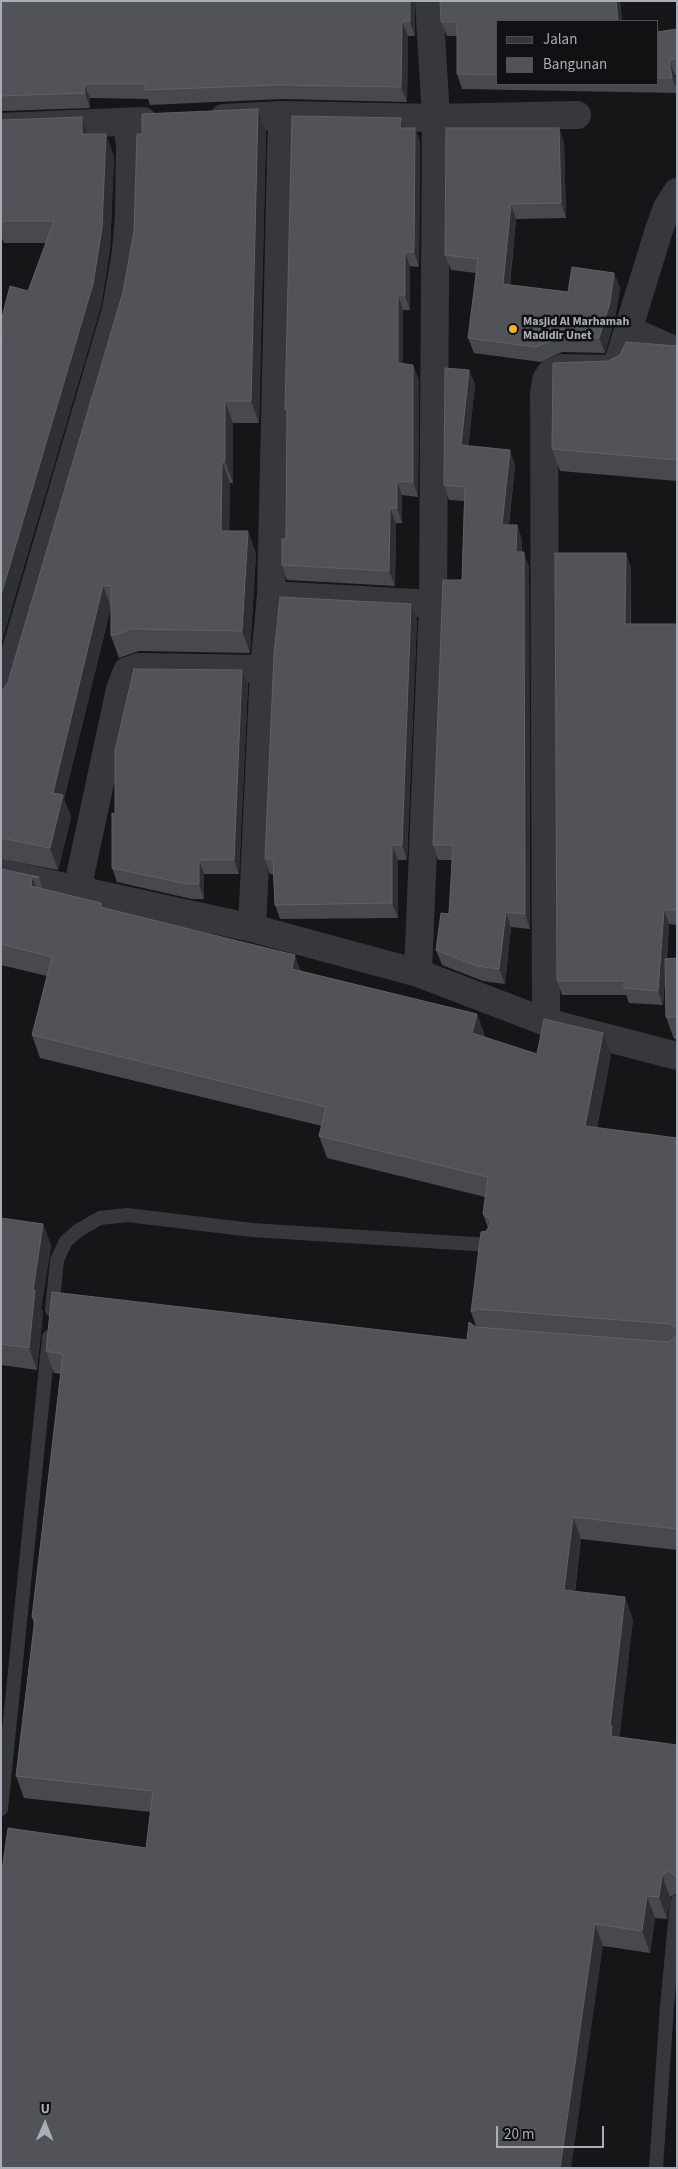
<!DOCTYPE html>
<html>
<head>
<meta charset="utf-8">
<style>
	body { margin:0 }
	#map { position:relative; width:678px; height:2169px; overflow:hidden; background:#161618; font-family:"Source Sans 3",sans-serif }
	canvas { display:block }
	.frame { position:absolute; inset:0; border:2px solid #a8adb8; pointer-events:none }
	.legend { position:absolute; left:496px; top:20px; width:162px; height:65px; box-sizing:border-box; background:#111113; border:1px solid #4d4f55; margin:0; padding:6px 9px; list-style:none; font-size:15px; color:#a8adb8 }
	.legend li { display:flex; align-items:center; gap:10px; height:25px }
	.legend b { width:25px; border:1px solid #4d4f55 }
	.north { position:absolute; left:20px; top:2099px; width:50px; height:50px; -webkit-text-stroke:4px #111113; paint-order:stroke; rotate:1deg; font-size:14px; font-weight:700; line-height:20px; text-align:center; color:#a8adb8 }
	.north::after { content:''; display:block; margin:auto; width:18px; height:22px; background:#a8adb8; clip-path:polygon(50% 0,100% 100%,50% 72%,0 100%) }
	.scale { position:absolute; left:496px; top:2126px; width:108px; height:22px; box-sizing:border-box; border:2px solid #a8adb8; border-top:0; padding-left:6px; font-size:15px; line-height:18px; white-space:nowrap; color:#a8adb8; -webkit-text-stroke:4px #111113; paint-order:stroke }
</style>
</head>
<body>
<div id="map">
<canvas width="678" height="2169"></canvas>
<div class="frame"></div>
<ul class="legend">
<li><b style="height:6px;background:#37383d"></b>Jalan</li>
<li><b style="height:14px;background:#525359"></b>Bangunan</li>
</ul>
<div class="north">U</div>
<div class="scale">20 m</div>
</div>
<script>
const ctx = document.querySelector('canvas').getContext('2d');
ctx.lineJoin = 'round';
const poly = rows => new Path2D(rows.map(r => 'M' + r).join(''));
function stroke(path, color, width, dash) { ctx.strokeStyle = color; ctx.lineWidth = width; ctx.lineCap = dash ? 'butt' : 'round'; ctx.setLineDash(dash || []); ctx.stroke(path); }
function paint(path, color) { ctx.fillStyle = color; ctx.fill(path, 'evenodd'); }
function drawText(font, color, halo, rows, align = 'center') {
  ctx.font = font + ' "Source Sans 3",sans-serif'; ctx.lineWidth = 5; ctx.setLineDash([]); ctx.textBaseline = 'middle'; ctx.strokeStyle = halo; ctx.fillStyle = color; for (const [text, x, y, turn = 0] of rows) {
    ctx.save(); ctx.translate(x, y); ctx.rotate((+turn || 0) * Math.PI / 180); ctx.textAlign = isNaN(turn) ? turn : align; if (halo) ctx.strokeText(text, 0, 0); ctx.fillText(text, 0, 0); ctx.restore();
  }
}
stroke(poly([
	[52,1310,57,1260,66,1241,79,1230,100,1218,127,1215,252,1230,490,1245],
	[1,1809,49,1337],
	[656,2168,667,2006,677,1902]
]), '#37383d', 14);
stroke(poly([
	[224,118,282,115,436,118,577,115],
	[1,127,143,121],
	[629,330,677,351],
	[271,595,433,604],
	[1,700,116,310,126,252,129,214,130,146,127,122],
	[1,873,252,928,418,973,546,1022,677,1056],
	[77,890,120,689,127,671,139,667,264,669],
	[252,928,264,669,271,595,282,115],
	[418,973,433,604,436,118,429,1],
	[546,1022,544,394,546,380,551,373,562,368,610,369,617,366,659,230,667,208,677,192]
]), '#37383d', 28);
paint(poly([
	[1,1,415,1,415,36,408,36,407,102,282,99,150,105,148,99,90,98,90,108,1,111],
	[440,1,620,1,622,21,497,21,497,84,657,84,657,32,677,29,677,74,675,75,677,87,677,93,462,89,457,74,457,36,447,36,441,22],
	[258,109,266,131,259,423,233,423,233,483,230,483,229,531,256,553,250,653,139,651,119,658,111,636,111,607,64,799,71,817,58,870,1,859,1,691,3,690,8,682,123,292,134,231,142,134],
	[401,118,404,128,415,128,420,142,419,267,410,266,410,310,403,310,403,364,419,379,418,497,402,495,402,523,396,523,395,586,287,580,282,565,286,539,287,414,285,409],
	[1,120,88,134,114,156,110,250,101,306,1,644,1,345,2,341,1,338,1,321,28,291,46,243,4,243,1,236],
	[559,128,564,143,566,218,516,219,510,285,568,292,614,273,620,288,615,318,605,353,562,352,541,362,474,353,468,338,476,273,451,270,445,255],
	[677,346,677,481,560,471,552,449,608,361],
	[469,370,475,385,468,446,515,465,509,525,517,525,522,540,522,552,529,567,530,929,511,927,505,984,483,981,442,965,436,950,449,914,452,860,438,860,433,845,462,580,464,501,449,500,444,485],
	[631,567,631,624,677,624,677,925,669,924,667,959,677,958,677,1039,674,1039,666,1017,665,979,663,1005,629,1003,626,995,562,995,557,981],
	[417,619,407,860,398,860,398,918,280,919,275,905,273,874,270,874,265,859],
	[242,670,248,684,239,874,204,874,204,899,192,899,117,882,112,868,115,814],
	[1,869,39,877,43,889,101,903,103,908,300,971,477,1014,485,1036,484,1037,537,1054,611,1055,597,1128,677,1138,677,1550,581,1539,575,1592,633,1619,619,1737,677,1745,677,1901,676,1899,676,1894,670,1897,667,1919,655,1918,650,1953,603,1946,146,1848,151,1812,24,1798,16,1776,34,1625,32,1617,61,1374,54,1373,46,1351,467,1340,476,1326,471,1312,486,1231,488,1228,483,1214,485,1197,327,1158,319,1136,322,1126,40,1058,32,1035,47,976,1,965],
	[1,1218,43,1224,51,1246,41,1308,43,1312,37,1370,1,1365]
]), '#47494d');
paint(poly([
	[410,1,415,1,415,36,410,22],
	[616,1,620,1,622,21,618,21],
	[402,21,408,36,407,102,401,87],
	[669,60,675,75,677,90,672,78],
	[84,84,90,98,90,108,85,93],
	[258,109,266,131,259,423,251,401],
	[82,117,90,139,82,134],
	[401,118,406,133,400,128],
	[415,128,420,142,419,267,414,252],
	[559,128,564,143,566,218,561,203],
	[106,134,114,156,110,250,101,306,1,644,1,595],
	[511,204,516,219,508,299,503,284],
	[405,252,410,266,410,310,405,295],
	[614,273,620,288,615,318,605,353,599,338],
	[398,295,403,310,403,378,398,363],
	[413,365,419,379,418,497,413,482],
	[469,370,475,385,467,460,461,445],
	[225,401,233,423,233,483,225,461],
	[510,450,515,465,507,539,502,525],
	[222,461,230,483,229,553,221,531],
	[397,481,402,495,402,523,397,508],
	[390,508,396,523,395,586,389,571],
	[517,525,522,540,521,567,516,552],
	[248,531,256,553,250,653,242,631],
	[524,552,529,567,530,929,525,914],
	[626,553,631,567,630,639,625,624],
	[103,585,111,607,64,799,71,817,58,870,50,848,53,793],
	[411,604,417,619,407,860,402,845],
	[242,670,248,684,239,874,234,860],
	[392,845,398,860,398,918,392,903],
	[199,860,204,874,204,899,199,884],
	[32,877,40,899,31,886],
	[664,910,669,924,663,1005,658,991],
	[506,912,511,927,505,984,499,969],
	[295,955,303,977,292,969],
	[477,1014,485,1036,480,1055,472,1033],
	[603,1033,611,1055,593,1148,585,1126],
	[43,1224,51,1246,41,1308,43,1312,37,1370,29,1348,33,1290],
	[573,1517,581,1539,572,1613,564,1590],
	[625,1597,633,1619,619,1743,611,1736,610,1726],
	[662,1875,670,1897,667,1919,659,1897],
	[647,1896,655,1918,650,1953,642,1931],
	[595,1924,603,1946,571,2168,560,2168]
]), '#2f3033');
const building = poly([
	[1,1,410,1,410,22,402,21,401,87,277,85,145,90,145,84,84,84,85,93,1,96,1,1],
	[440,1,616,1,618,21,497,21,497,75,457,74,457,22,441,22,440,1],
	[677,29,677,58,669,60,672,78,657,78,657,32,677,29],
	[258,109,251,401,225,401,225,461,222,461,221,531,248,531,242,631,131,629,111,636,111,586,103,585,53,793,63,795,50,848,1,838,1,691,3,690,8,682,123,292,134,231,137,134,142,134,142,114,258,109],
	[292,116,401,118,400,128,415,128,414,252,405,252,405,295,398,295,398,363,413,365,413,482,397,481,397,508,390,508,389,571,282,565,282,539,286,539,287,409,285,409,292,116],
	[82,117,82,134,106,134,102,228,93,284,1,595,1,345,4,332,1,331,1,321,10,286,28,291,54,221,1,221,1,120,82,117],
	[446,128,559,128,561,203,511,204,503,284,568,292,572,267,614,273,610,303,599,338,557,338,536,347,468,338,478,259,445,255,446,128],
	[626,342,677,346,677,460,552,449,553,363,608,361,620,355,626,342],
	[445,368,469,370,461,445,510,450,502,525,517,525,516,552,524,552,525,914,506,912,499,969,477,966,436,950,441,913,449,914,453,845,433,845,443,580,462,580,465,487,444,485,445,368],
	[555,553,626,553,625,624,677,624,677,910,664,910,658,991,624,988,624,981,557,981,555,553],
	[280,597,411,604,402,845,392,845,392,903,275,905,273,859,265,859,274,655,280,597],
	[134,669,242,670,234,860,199,860,199,884,187,884,112,868,112,813,115,814,115,750,134,669],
	[1,869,39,877,32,877,31,886,101,903,100,907,295,955,292,969,477,1014,472,1033,537,1054,544,1019,603,1033,585,1126,677,1138,677,1529,573,1517,564,1590,625,1597,610,1726,612,1726,611,1736,677,1745,677,1877,669,1871,662,1875,659,1897,647,1896,642,1931,595,1924,560,2168,1,2168,1,1878,8,1828,146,1848,153,1791,16,1776,35,1618,32,1617,63,1354,46,1351,52,1292,467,1340,469,1322,476,1327,668,1342,676,1337,677,1329,670,1324,478,1309,471,1312,481,1232,486,1231,491,1224,490,1219,483,1214,488,1177,319,1136,326,1107,32,1035,52,957,1,944,1,869],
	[677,958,677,1017,666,1017,665,959,677,958],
	[1,1218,43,1224,33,1290,35,1290,29,1348,1,1344,1,1218]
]);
paint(building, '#525359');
stroke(building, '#5f6168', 1);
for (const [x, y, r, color] of [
	[513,329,5,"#f2b134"]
]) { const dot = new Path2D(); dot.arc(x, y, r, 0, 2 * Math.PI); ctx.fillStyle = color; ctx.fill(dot); stroke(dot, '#111113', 2); }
drawText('bold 12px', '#a8adb8', '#111113', [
	["Masjid Al Marhamah",523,322],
	["Madidir Unet",523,336]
], 'left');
</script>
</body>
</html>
